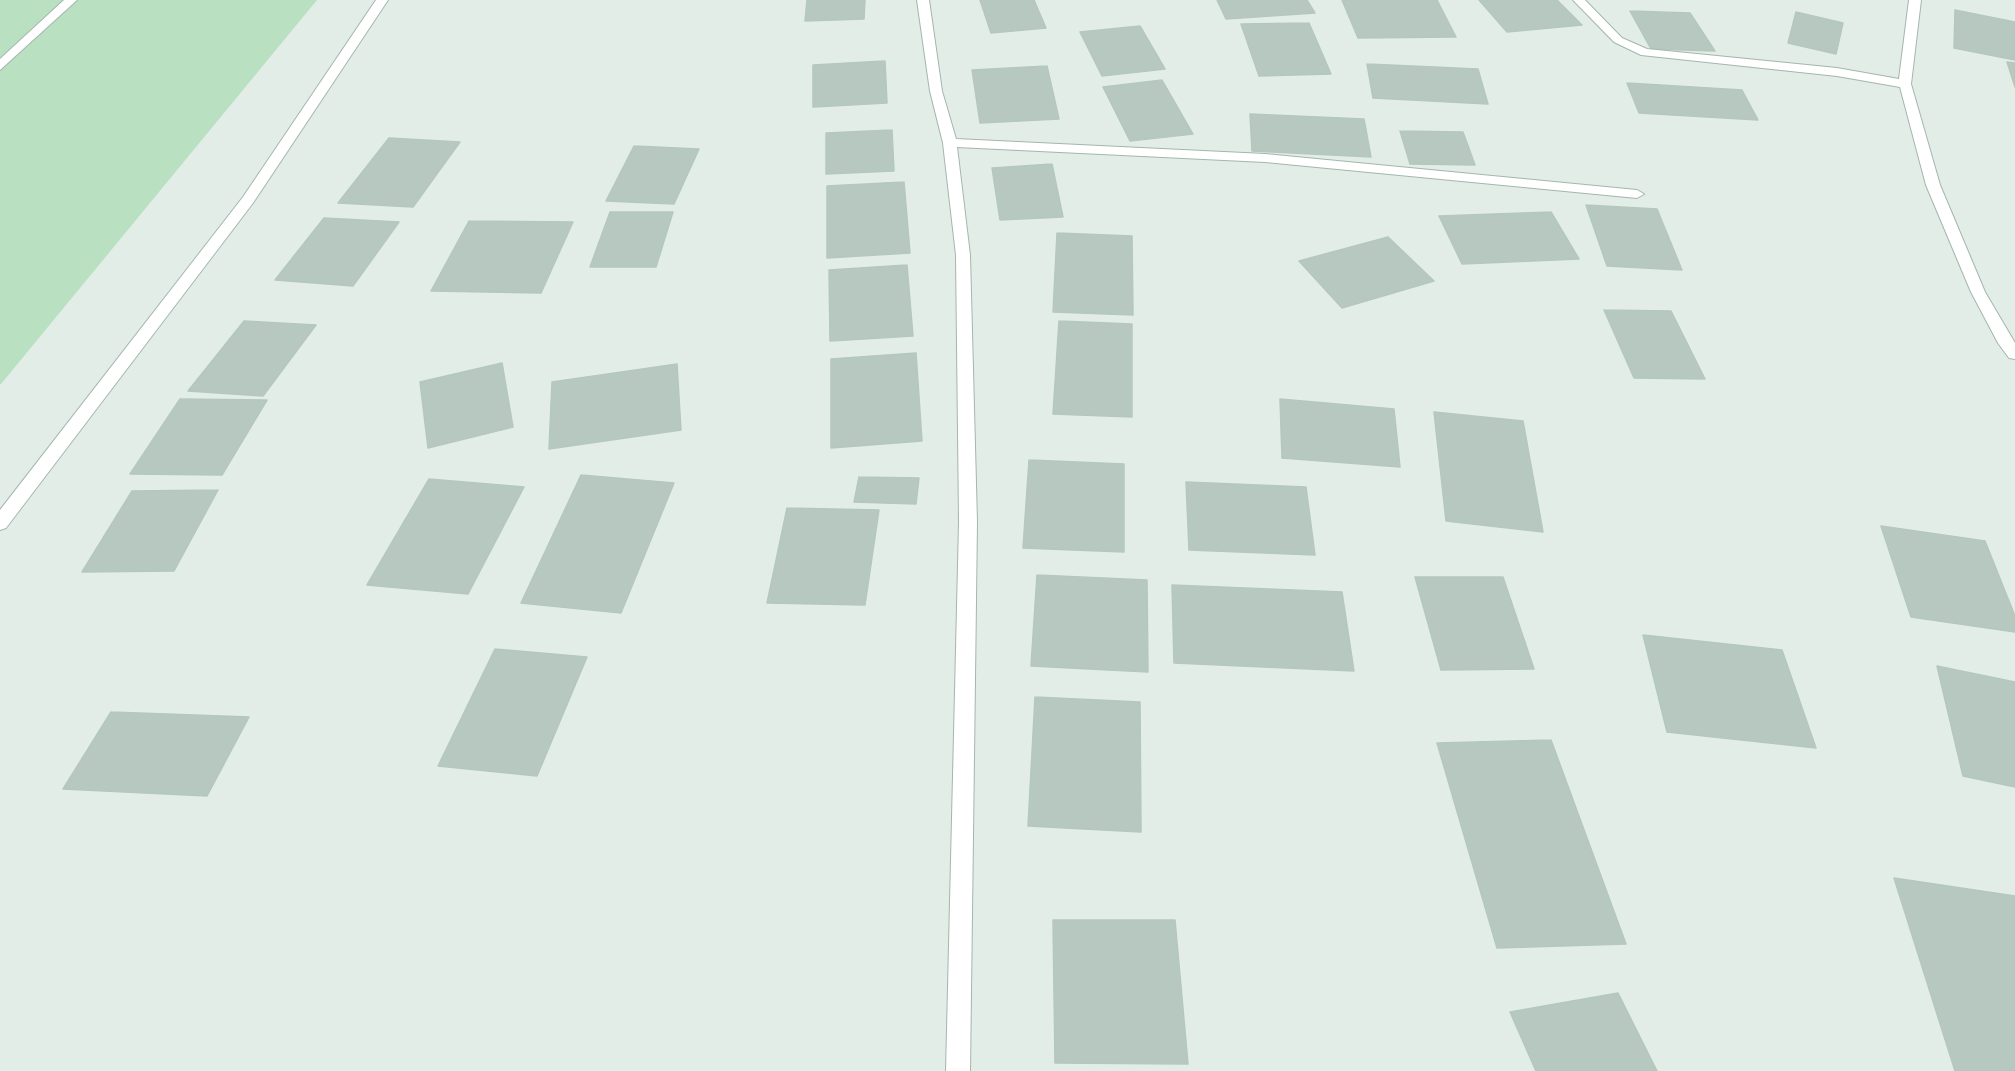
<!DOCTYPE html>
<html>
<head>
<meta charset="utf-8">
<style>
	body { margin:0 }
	canvas { display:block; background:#e2ede7 }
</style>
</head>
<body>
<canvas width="2015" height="1071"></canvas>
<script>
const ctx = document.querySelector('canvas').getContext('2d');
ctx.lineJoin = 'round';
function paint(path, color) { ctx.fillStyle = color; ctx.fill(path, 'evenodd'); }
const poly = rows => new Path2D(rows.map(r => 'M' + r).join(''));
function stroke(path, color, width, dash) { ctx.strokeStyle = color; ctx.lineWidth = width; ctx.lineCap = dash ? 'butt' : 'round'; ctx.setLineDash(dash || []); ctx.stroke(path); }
paint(poly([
	[0,0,317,0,1,384,0,384]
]), '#b9e0c1');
const building = poly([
	[807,0,865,0,864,19,805,21,807,0],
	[980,0,1034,0,1046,28,991,33,980,0],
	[1217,0,1307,0,1315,13,1226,19,1217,0],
	[1342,0,1437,0,1456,37,1358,38,1342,0],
	[1479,0,1557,0,1582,25,1507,32,1479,0],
	[1955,10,2015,22,2015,60,1954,48,1955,10],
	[1630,11,1690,13,1715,51,1651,49,1630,11],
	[1796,12,1843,23,1836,54,1788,43,1796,12],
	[1309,23,1331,74,1259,76,1241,24,1309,23],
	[1140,26,1165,69,1102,76,1080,32,1140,26],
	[885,61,887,103,813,107,813,65,885,61],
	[2007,62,2015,63,2015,87,2007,62],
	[1367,64,1478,69,1488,104,1373,98,1367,64],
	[1047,66,1059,119,980,123,972,70,1047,66],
	[1162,80,1193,134,1130,141,1103,87,1162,80],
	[1627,83,1742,90,1758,120,1639,113,1627,83],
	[1250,114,1364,119,1371,157,1252,151,1250,114],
	[892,130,894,171,826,174,826,133,892,130],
	[1400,131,1463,132,1475,165,1410,164,1400,131],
	[389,138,460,142,413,207,338,203,389,138],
	[634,146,699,149,674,204,606,201,634,146],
	[1052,164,1063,217,1000,220,992,168,1052,164],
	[904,182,910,253,827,258,827,186,904,182],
	[1586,205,1657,209,1682,270,1607,266,1586,205],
	[610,212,673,212,656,267,590,267,610,212],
	[1551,212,1579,259,1462,264,1439,216,1551,212],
	[324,218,399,222,353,286,275,280,324,218],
	[469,221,573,222,541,293,431,291,469,221],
	[1057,233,1132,236,1133,315,1053,312,1057,233],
	[1388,237,1434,281,1342,308,1299,261,1388,237],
	[907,265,913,336,830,341,829,270,907,265],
	[1604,310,1671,311,1705,379,1634,378,1604,310],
	[244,321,316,325,263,396,188,391,244,321],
	[1059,321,1132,324,1132,417,1053,414,1059,321],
	[916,353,922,441,831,448,831,359,916,353],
	[502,363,513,427,428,448,420,382,502,363],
	[677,364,681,430,549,449,552,382,677,364],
	[180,399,267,400,222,475,130,474,180,399],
	[1280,399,1394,409,1400,467,1282,458,1280,399],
	[1434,412,1523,421,1543,532,1446,521,1434,412],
	[1029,460,1124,464,1124,552,1023,548,1029,460],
	[581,475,674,483,621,613,521,603,581,475],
	[859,477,919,478,916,504,854,502,859,477],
	[429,479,524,487,468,594,367,585,429,479],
	[1186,482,1306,487,1315,555,1189,550,1186,482],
	[218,490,174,571,82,572,132,491,218,490],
	[787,508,879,510,865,605,767,603,787,508],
	[1881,526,1985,541,2015,616,2015,632,1911,617,1881,526],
	[1037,575,1147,580,1148,672,1031,666,1037,575],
	[1415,577,1503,577,1534,669,1441,670,1415,577],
	[1172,585,1342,592,1354,671,1174,663,1172,585],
	[1643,635,1782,650,1816,748,1667,732,1643,635],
	[495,649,587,657,537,776,438,766,495,649],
	[1937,666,2015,682,2015,787,1963,776,1937,666],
	[1035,697,1140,702,1141,832,1028,826,1035,697],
	[111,712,249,717,207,796,63,789,111,712],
	[1551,740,1626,944,1497,948,1437,743,1551,740],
	[1894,878,2015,896,2015,1071,1955,1071,1894,878],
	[1053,920,1175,920,1188,1064,1055,1063,1053,920],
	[1618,993,1657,1071,1536,1071,1510,1012,1618,993]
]);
paint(building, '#b7c8c0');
stroke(building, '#b4c8be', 1.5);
const minor = poly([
	[64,0,77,0,0,70,0,59,64,0],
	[376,0,388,0,253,203,6,528,0,530,0,510,243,197,376,0],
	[917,0,929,0,942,91,956,139,1265,154,1637,190,1644,194,1637,198,1265,162,957,147,970,255,977,522,970,1071,946,1071,959,522,956,255,943,143,930,91,917,0],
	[1573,0,1585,0,1622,38,1647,49,1837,68,1899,79,1909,0,1921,0,1911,84,1940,185,1985,292,2015,343,2015,359,2009,358,1998,343,1971,292,1926,185,1900,87,1837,76,1641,55,1614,42,1573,0]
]);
stroke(minor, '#a4b6ae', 2);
paint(minor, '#fff');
</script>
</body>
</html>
